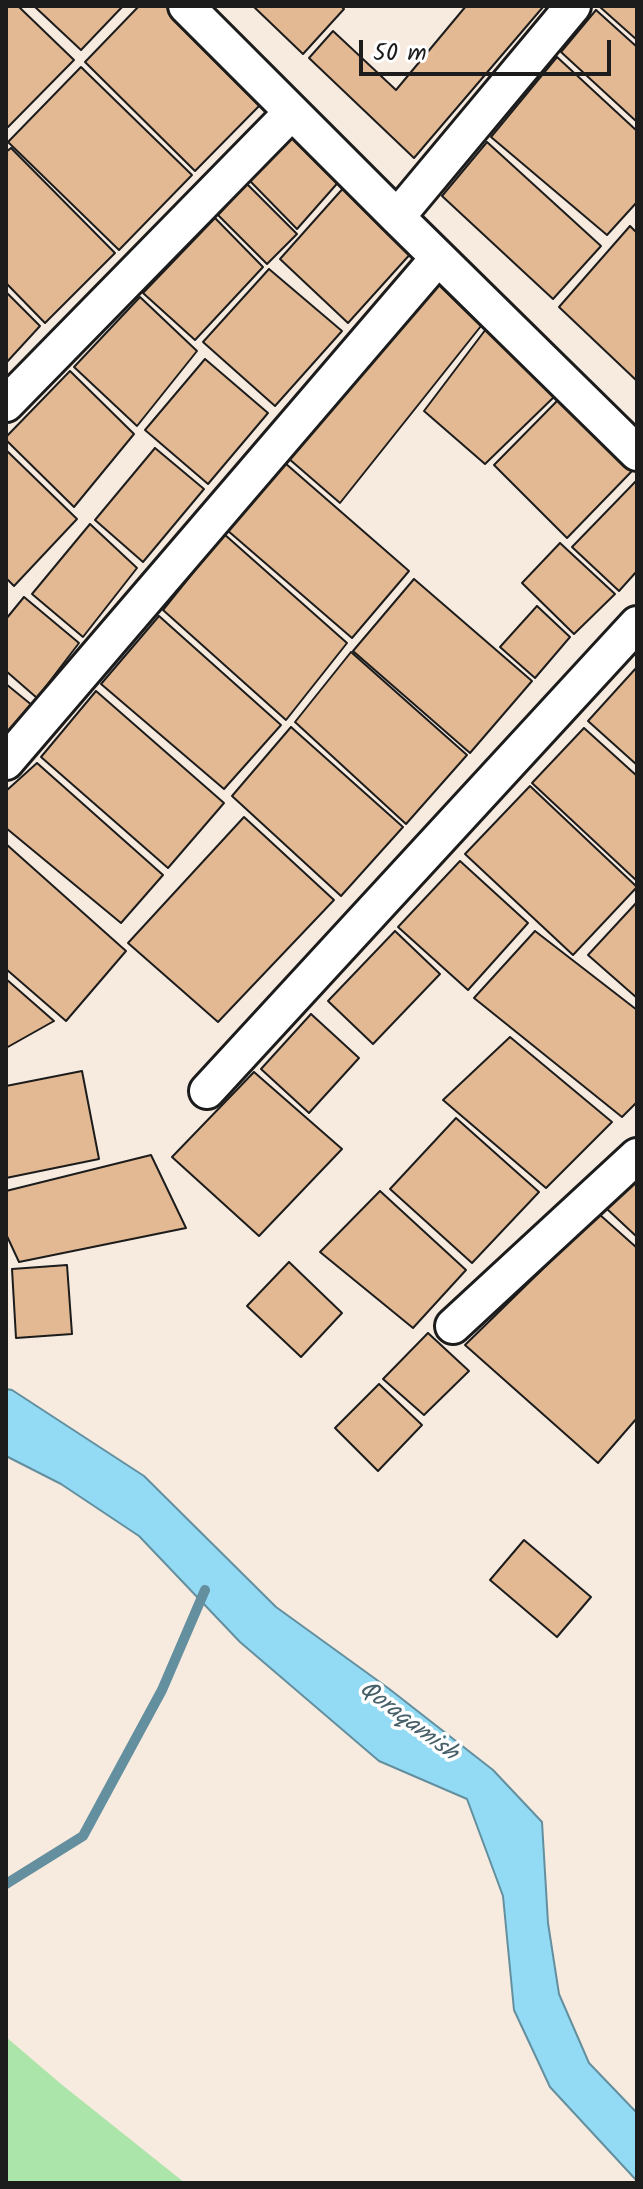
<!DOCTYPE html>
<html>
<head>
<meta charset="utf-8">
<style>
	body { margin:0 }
	#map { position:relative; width:643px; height:2189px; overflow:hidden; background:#f7eadf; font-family:Kalam,sans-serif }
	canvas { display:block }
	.frame { position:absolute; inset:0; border:8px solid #1c1c1c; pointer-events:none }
	.scale { position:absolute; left:359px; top:40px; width:252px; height:36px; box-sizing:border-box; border:4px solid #1c1c1c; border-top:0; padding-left:10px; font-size:24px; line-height:28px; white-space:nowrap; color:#1c1c1c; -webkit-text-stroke:6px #fff; paint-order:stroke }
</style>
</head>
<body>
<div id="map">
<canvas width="643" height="2189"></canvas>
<div class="frame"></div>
<div class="scale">50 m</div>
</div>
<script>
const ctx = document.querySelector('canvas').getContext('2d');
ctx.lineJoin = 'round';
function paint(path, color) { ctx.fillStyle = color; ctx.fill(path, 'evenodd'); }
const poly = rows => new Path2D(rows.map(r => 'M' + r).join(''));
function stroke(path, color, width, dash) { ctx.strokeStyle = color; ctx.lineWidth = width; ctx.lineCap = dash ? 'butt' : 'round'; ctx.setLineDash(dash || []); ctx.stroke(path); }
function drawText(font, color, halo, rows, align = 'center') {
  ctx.font = font + ' Kalam,sans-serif'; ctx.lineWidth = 7; ctx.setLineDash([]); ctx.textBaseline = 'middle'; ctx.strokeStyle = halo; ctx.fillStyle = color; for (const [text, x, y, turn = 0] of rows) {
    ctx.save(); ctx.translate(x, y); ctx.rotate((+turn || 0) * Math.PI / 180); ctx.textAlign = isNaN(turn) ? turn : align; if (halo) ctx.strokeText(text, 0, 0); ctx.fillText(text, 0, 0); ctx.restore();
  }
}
paint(poly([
	[6,2037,61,2084,185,2183,6,2183]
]), '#ace5a9');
const water = poly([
	[6,1389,12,1390,144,1476,276,1607,388,1688,493,1770,542,1822,548,1923,559,1994,589,2063,637,2113,637,2181,550,2087,514,2010,503,1896,467,1799,379,1761,240,1642,139,1536,61,1484,6,1456,6,1389]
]);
paint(water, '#93dbf4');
stroke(water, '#638f9e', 2);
stroke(poly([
	[6,1884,83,1836,162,1690,205,1590]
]), '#638f9e', 10);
const building = poly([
	[6,6,18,6,74,60,8,127,6,125,6,6],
	[34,6,123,6,81,50,34,6],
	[139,6,168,6,264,101,195,171,85,62,139,6],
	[253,6,341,6,344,9,303,54,253,6],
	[466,6,543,7,414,158,309,58,333,31,396,90,466,6],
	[601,6,637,6,637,40,600,7,601,6],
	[596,10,637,47,637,122,561,52,596,10],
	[557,57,637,131,637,202,607,235,491,137,557,57],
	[81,67,192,175,119,250,8,142,81,67],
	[296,132,342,178,297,229,250,181,296,132],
	[487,142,601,246,553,299,442,196,487,142],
	[11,148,115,253,45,323,6,283,6,152,11,148],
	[247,184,297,234,267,264,218,215,247,184],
	[346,185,413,251,348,323,280,259,346,185],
	[215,218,263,267,195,340,143,293,215,218],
	[630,226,637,233,637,381,559,307,630,226],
	[269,269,342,331,275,406,203,342,269,269],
	[438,284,481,326,340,503,288,458,438,284],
	[6,292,40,326,6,363,6,292],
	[140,297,197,351,137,426,74,367,140,297],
	[486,329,556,395,485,464,424,411,486,329],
	[205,359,268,413,208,484,145,430,205,359],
	[70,371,134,434,74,507,6,440,6,437,70,371],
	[559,399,632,471,567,538,494,465,559,399],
	[155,448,204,489,143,562,95,520,155,448],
	[6,450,77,519,14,586,6,578,6,450],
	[285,463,409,571,352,638,227,530,285,463],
	[637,480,637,571,619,591,572,547,637,480],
	[90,524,137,568,83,637,32,594,90,524],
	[224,534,347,643,286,720,163,610,224,534],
	[560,543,615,594,574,634,522,583,560,543],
	[414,579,532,681,470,753,353,651,414,579],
	[24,597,79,643,37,698,6,671,6,619,24,597],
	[537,606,570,637,535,678,500,647,537,606],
	[159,616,281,725,224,789,101,684,159,616],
	[351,652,467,755,406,824,295,722,351,652],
	[637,667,637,765,588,721,637,667],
	[6,684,33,706,6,740,6,684],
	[96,691,224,803,168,868,41,757,96,691],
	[291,727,403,827,341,896,232,796,291,727],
	[584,728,637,776,637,881,532,783,584,728],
	[37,763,163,875,121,923,6,828,6,791,37,763],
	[530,786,637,887,573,955,465,854,530,786],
	[244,817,334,900,218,1022,128,943,244,817],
	[6,844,126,951,66,1021,6,969,6,844],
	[460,861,528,923,468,990,398,927,460,861],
	[637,902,637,998,588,955,637,902],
	[395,931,440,974,373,1044,328,1001,395,931],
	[535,931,637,1010,637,1102,622,1117,474,998,535,931],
	[6,979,54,1021,6,1048,6,979],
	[311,1014,359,1058,309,1113,261,1069,311,1014],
	[510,1037,612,1122,546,1188,443,1100,510,1037],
	[82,1071,99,1159,6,1178,6,1086,82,1071],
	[254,1072,342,1149,259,1236,172,1157,254,1072],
	[456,1118,539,1192,472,1263,390,1189,456,1118],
	[151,1155,186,1228,19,1262,6,1234,6,1191,151,1155],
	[637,1179,637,1237,606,1208,637,1179],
	[380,1191,466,1270,413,1328,320,1252,380,1191],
	[599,1214,637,1248,637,1418,598,1463,465,1345,599,1214],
	[289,1262,342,1313,301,1357,247,1306,289,1262],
	[67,1265,72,1334,16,1338,12,1269,67,1265],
	[428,1333,469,1371,424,1415,383,1379,428,1333],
	[379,1384,422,1425,378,1471,335,1428,379,1384],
	[524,1540,591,1597,557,1637,490,1580,524,1540]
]);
paint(building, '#e3b993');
stroke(building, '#1c1c1c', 2);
const minor = poly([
	[186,6,397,217,637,453],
	[397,217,573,6],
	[6,404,292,112],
	[6,762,438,258],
	[207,1091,637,624],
	[453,1326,637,1156]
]);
stroke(minor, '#1c1c1c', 40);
stroke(minor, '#fff', 34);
drawText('italic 24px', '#465f68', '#fff', [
	["Qoraqamish",407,1723,37]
]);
</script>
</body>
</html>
